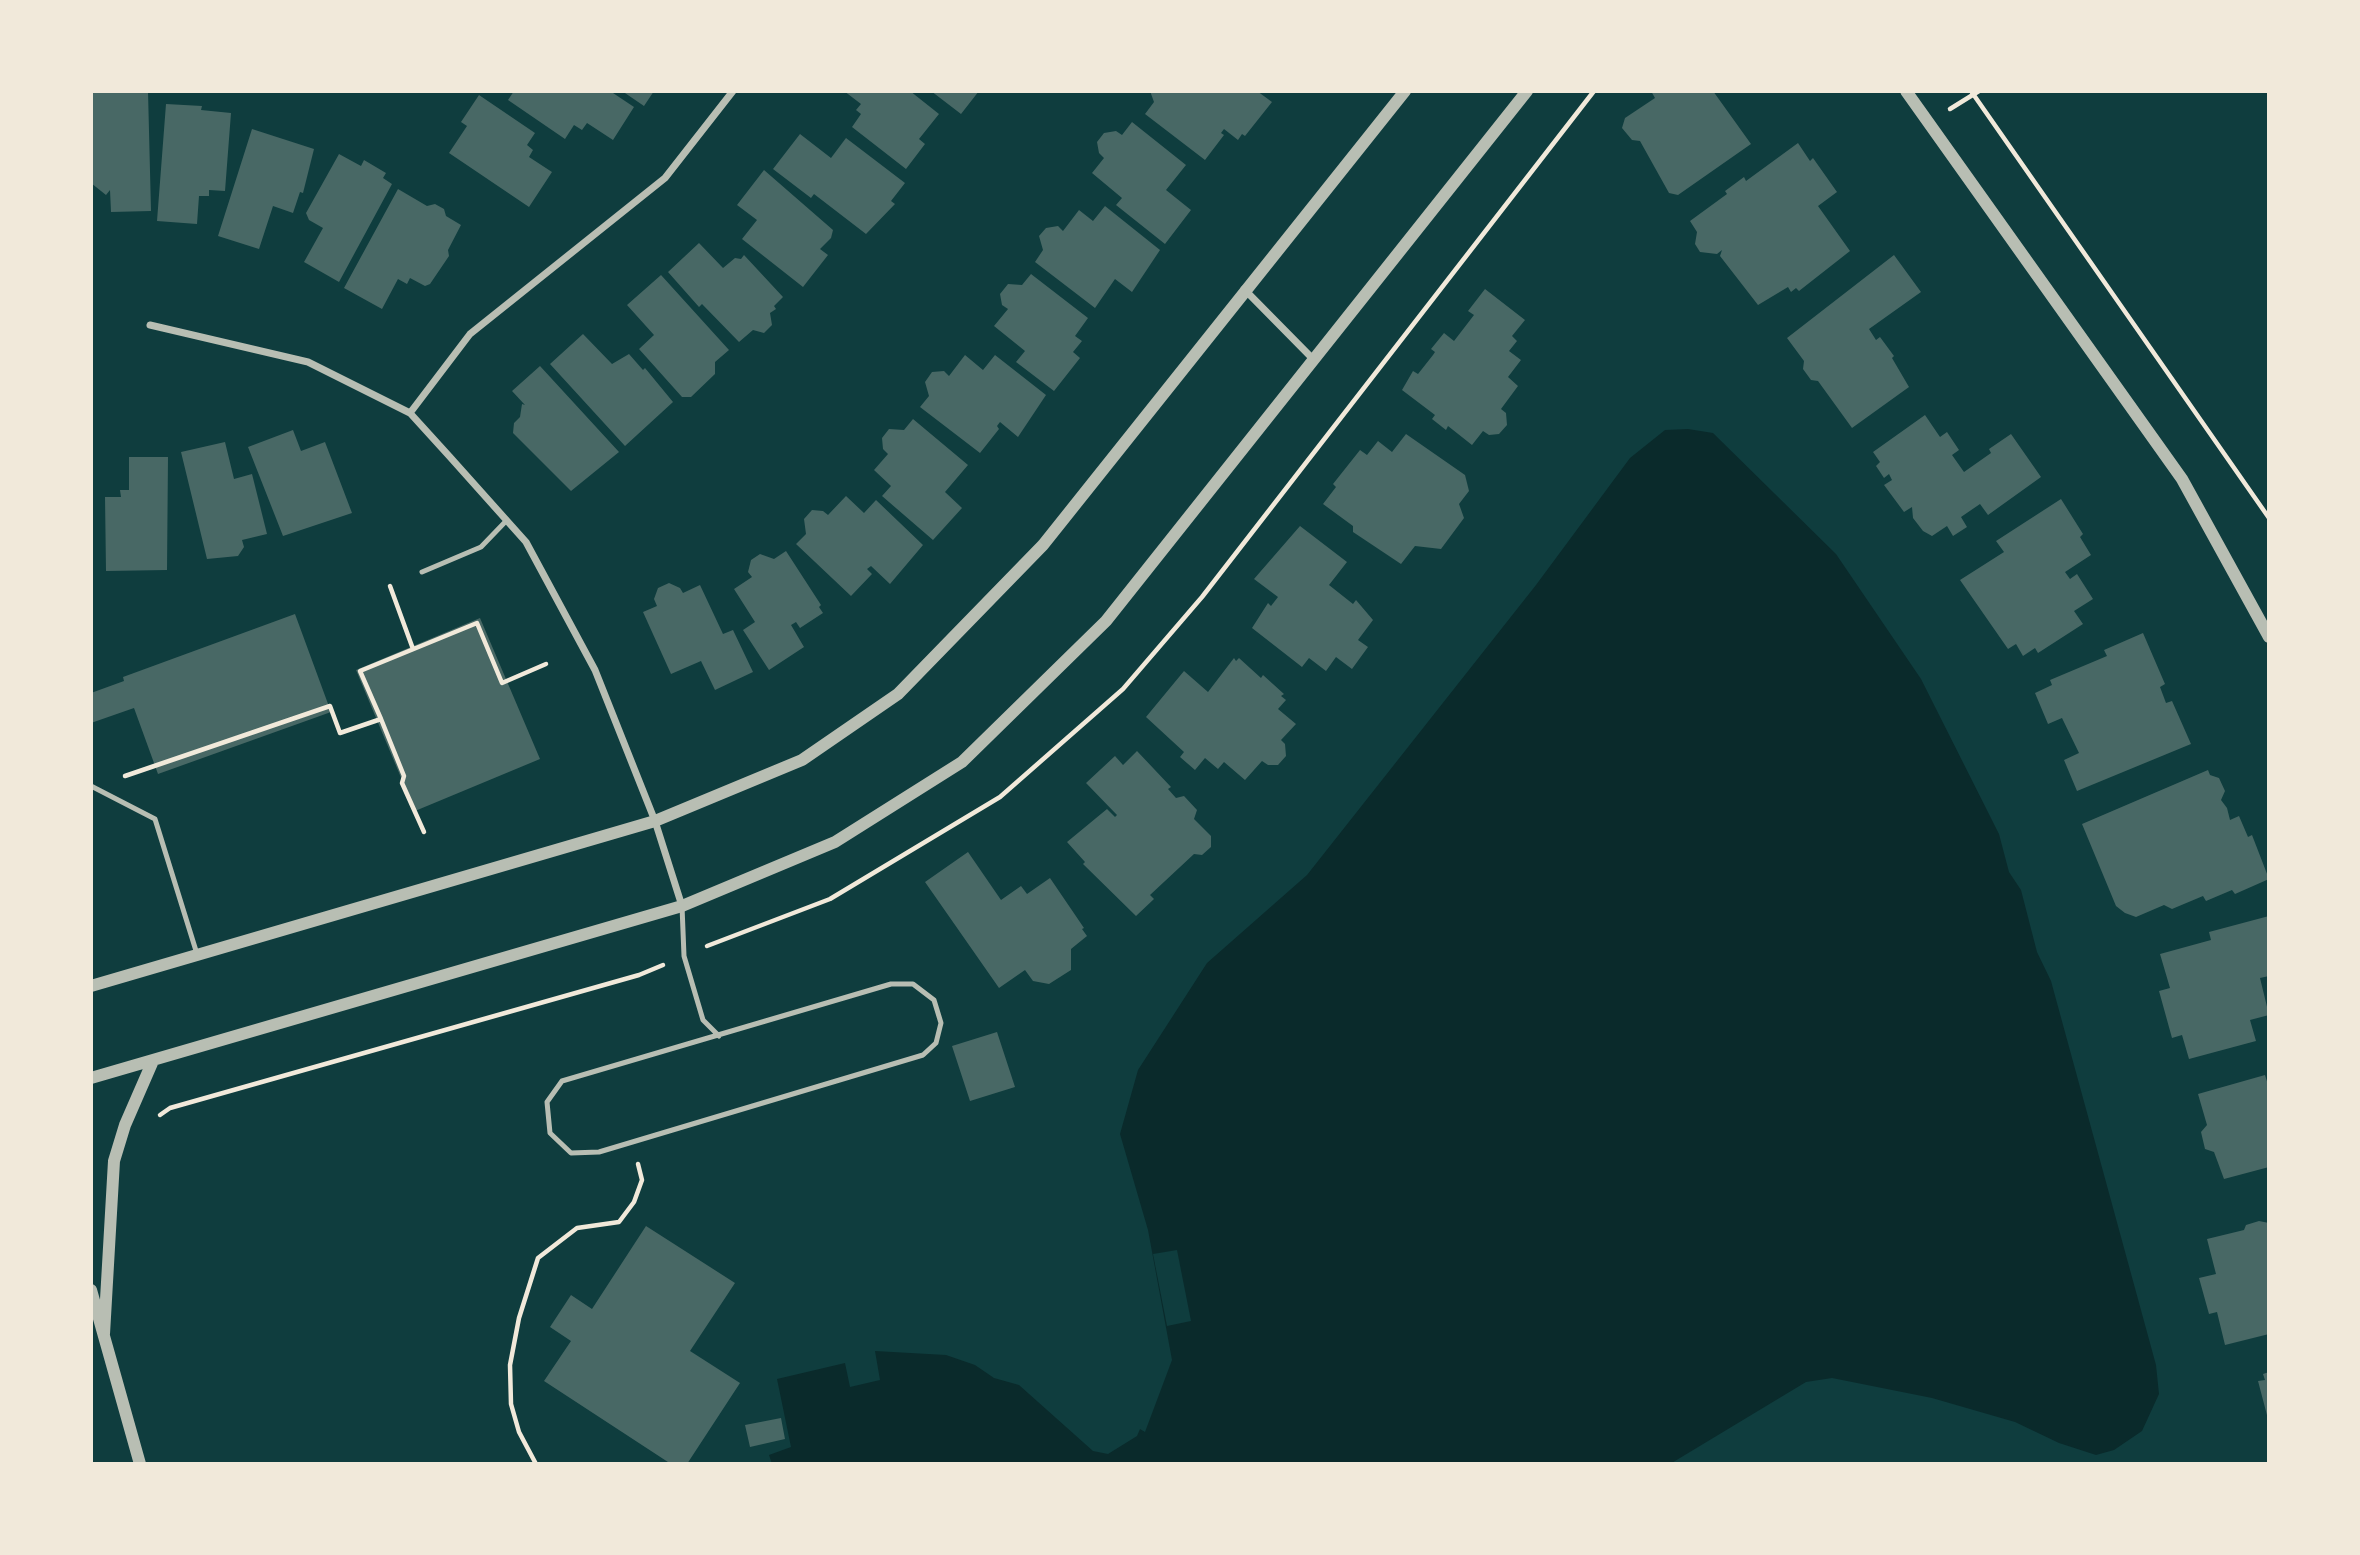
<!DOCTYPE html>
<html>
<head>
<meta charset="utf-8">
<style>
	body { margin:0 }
	#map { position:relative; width:2360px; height:1555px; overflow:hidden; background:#0f3d3e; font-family:Spectral,serif }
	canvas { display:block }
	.frame { position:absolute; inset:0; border:93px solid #f1e9da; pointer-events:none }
</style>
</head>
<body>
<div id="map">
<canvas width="2360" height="1555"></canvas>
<div class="frame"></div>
</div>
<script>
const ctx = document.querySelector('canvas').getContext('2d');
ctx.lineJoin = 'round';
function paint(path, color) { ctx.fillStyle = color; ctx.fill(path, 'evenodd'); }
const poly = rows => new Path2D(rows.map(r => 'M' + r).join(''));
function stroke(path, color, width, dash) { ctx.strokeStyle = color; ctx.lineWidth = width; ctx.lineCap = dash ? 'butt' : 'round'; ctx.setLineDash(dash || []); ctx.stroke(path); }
paint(poly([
	[1688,429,1713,433,1836,554,1921,679,1999,834,2009,872,2021,890,2037,952,2051,981,2156,1365,2159,1394,2142,1431,2114,1450,2096,1455,2059,1443,2015,1422,1932,1398,1832,1378,1806,1382,1670,1464,772,1464,769,1455,791,1447,777,1379,845,1363,850,1387,880,1380,875,1351,946,1355,975,1365,994,1378,1019,1385,1093,1451,1108,1454,1137,1436,1140,1429,1145,1432,1172,1360,1148,1230,1120,1134,1138,1070,1207,963,1307,875,1536,585,1630,458,1665,430]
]), '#0a2a2b');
paint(poly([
	[1177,1250,1191,1321,1167,1326,1153,1254]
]), '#0f3d3e');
paint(poly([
	[91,91,148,91,151,211,111,212,110,190,106,195,91,183],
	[514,91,610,91,634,107,613,140,587,123,582,130,574,125,565,139,508,100],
	[622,91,654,91,644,106],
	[844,91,910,91,939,114,919,139,925,144,906,169,852,127,861,114,856,110,861,104],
	[931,91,979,91,961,114],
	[1150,91,1257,91,1272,102,1245,136,1242,134,1238,140,1224,129,1221,133,1224,135,1205,160,1145,114,1154,102],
	[1651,91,1713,91,1751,144,1678,195,1669,193,1640,141,1632,140,1622,128,1625,118,1655,98],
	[479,95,535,133,527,145,533,150,529,157,552,172,529,207,449,153,467,126,461,122],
	[166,104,202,106,201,110,231,113,225,191,209,190,209,196,199,196,197,224,157,221],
	[1132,122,1186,165,1166,190,1191,210,1165,244,1116,205,1122,198,1092,173,1104,158,1099,153,1097,142,1104,133,1116,131,1122,135],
	[252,129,314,149,303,193,300,192,293,213,273,206,259,249,218,236],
	[800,134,831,158,846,138,905,183,891,201,895,204,866,234,814,194,811,198,773,169],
	[1798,143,1810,161,1813,158,1837,192,1818,206,1850,251,1799,291,1796,288,1791,292,1788,287,1758,305,1720,256,1722,250,1717,254,1700,252,1695,244,1697,232,1690,221,1727,194,1725,191,1744,177,1746,181],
	[339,154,361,166,364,160,386,173,383,178,392,184,339,282,304,262,323,228,309,220,306,213],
	[764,170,833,230,831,238,820,249,828,255,803,287,742,239,757,220,737,205],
	[398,189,427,206,435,204,444,209,446,216,461,225,448,250,449,256,430,284,425,286,410,278,407,284,398,279,382,309,344,288],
	[1105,206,1160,250,1132,292,1115,279,1095,308,1035,262,1043,250,1039,236,1046,228,1058,226,1063,231,1079,210,1093,221],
	[699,243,723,268,735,258,741,259,744,255,783,297,774,306,776,309,770,313,772,325,764,333,753,330,739,342,702,304,699,307,668,272],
	[1894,255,1921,292,1869,329,1876,340,1880,337,1894,356,1892,358,1909,387,1852,428,1818,381,1811,380,1803,369,1804,361,1787,338],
	[1031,274,1088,318,1075,336,1082,341,1073,352,1080,358,1054,391,1016,362,1025,351,994,326,1008,309,1002,305,1000,294,1008,284,1022,285],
	[661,275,729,350,715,362,715,374,691,397,682,397,639,349,654,335,627,305],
	[1485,289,1525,320,1512,336,1517,341,1509,351,1521,360,1508,377,1518,386,1501,409,1506,413,1507,425,1499,434,1489,435,1483,431,1472,445,1448,426,1446,430,1432,419,1435,415,1402,390,1413,371,1418,374,1433,355,1435,352,1431,349,1444,333,1454,341,1474,315,1468,311],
	[583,334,612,364,629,354,643,370,645,368,673,402,625,446,550,364],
	[965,355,983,370,995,355,1046,395,1018,437,1000,422,997,426,999,429,980,453,920,407,929,396,925,382,932,372,944,371,949,376],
	[540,366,619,452,571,491,513,433,514,423,520,417,522,404,525,405,512,391],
	[1925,415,1940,437,1947,432,1959,450,1952,455,1964,472,1991,453,1989,449,2011,434,2041,477,1988,515,1980,504,1961,517,1967,527,1953,536,1947,526,1932,536,1923,531,1913,518,1912,507,1904,512,1884,485,1892,480,1889,474,1884,478,1876,466,1880,462,1873,452],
	[913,419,968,465,945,492,962,508,933,540,882,496,891,486,874,470,888,454,883,449,882,438,889,429,904,430],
	[293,430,301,451,325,442,352,513,283,536,248,447],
	[1406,434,1465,475,1469,491,1459,504,1464,518,1441,549,1415,546,1401,564,1353,532,1353,526,1323,504,1336,487,1333,484,1360,450,1367,455,1378,441,1392,452],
	[225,442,234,479,252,474,267,534,242,540,244,547,238,556,207,559,181,452],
	[129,457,168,457,167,570,106,571,105,497,121,497,120,490,129,490],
	[846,496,864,513,876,500,923,545,890,584,871,566,867,569,872,574,851,596,796,544,806,534,804,519,812,510,823,511,828,515],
	[2061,499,2083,534,2080,537,2091,555,2065,572,2070,579,2077,574,2093,599,2074,611,2083,624,2038,653,2035,648,2023,656,2016,644,2008,649,1960,580,2004,552,1996,541],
	[1300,526,1347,562,1329,585,1353,604,1356,600,1373,620,1358,640,1368,647,1352,669,1336,657,1326,671,1309,658,1302,667,1252,628,1268,603,1271,606,1278,597,1254,579],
	[786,551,821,605,819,607,823,613,800,628,796,622,791,625,804,647,769,670,743,630,755,622,734,589,752,577,748,572,751,560,760,554,774,559],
	[669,583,680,588,683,593,700,585,723,634,733,630,753,672,715,690,701,661,671,674,643,612,657,606,654,599,658,588],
	[295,614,331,712,158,774,134,708,91,723,91,693,124,681,123,677],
	[480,618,540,759,415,811,356,670],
	[2143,633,2165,684,2160,687,2166,703,2172,701,2191,744,2077,791,2064,760,2079,753,2062,718,2048,724,2035,693,2052,685,2050,680,2107,656,2104,650],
	[1234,658,1236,661,1239,658,1261,678,1263,675,1284,694,1281,696,1286,700,1278,709,1296,724,1281,740,1285,744,1286,756,1278,765,1268,765,1262,761,1245,780,1224,762,1218,769,1205,758,1195,770,1180,757,1184,752,1146,717,1184,671,1208,692],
	[1137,751,1171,787,1168,789,1176,798,1184,796,1197,810,1194,819,1211,836,1211,847,1202,855,1194,854,1150,895,1154,899,1136,916,1083,864,1085,862,1067,842,1107,809,1115,817,1117,815,1086,783,1115,756,1123,765],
	[2208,770,2210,775,2219,778,2225,791,2221,800,2227,808,2230,820,2239,816,2248,837,2252,835,2269,879,2235,894,2232,890,2206,901,2203,896,2172,909,2164,905,2136,917,2125,913,2116,906,2082,824],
	[968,852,1001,900,1021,886,1027,894,1050,878,1084,928,1082,929,1087,936,1071,949,1071,970,1049,984,1033,981,1025,970,999,988,925,882],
	[2269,916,2269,976,2260,978,2269,1015,2250,1020,2256,1041,2189,1059,2182,1035,2172,1038,2159,991,2170,988,2160,954,2211,940,2209,932],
	[997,1032,1015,1087,970,1101,952,1046],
	[2265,1075,2269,1088,2269,1167,2224,1179,2214,1152,2205,1149,2201,1132,2207,1125,2198,1094],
	[2259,1221,2269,1223,2269,1334,2225,1345,2217,1312,2209,1314,2199,1278,2216,1274,2207,1239,2244,1230,2246,1225],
	[646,1226,735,1283,690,1351,740,1383,687,1464,671,1464,544,1381,571,1341,550,1327,571,1295,592,1309],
	[2269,1372,2269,1419,2268,1419,2258,1381,2265,1380,2263,1374],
	[781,1418,785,1439,750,1447,745,1425]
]), '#486865');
stroke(poly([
	[1971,91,2269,518],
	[1950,109,1979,91],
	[390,586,413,649],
	[381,719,360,671,477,623,502,683,546,664],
	[125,776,330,706,340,733,381,719,404,776,402,783,424,832],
	[707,946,830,899,1000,797,1123,689,1202,597,1594,91],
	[160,1115,170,1108,639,975,663,965],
	[536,1464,519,1432,511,1404,510,1365,519,1318,538,1258,577,1228,619,1222,634,1202,642,1180,638,1164]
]), '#f1e9da', 4.5);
stroke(poly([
	[422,572,481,547,507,520],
	[91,786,155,819,197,954],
	[682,906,684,956,703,1020,719,1036],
	[891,984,913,984,934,1000,941,1023,936,1043,923,1055,599,1152,571,1153,550,1133,547,1102,562,1081,891,984]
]), '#b8beb3', 5);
stroke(poly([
	[1244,289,1312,358],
	[150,325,308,362,410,413,450,457,526,542,595,670,655,821,682,906],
	[410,413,470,334,665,178,733,91]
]), '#b8beb3', 7);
stroke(poly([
	[1906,91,2182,479,2269,637],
	[91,986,655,821,802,760,898,694,1043,545,1405,91],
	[91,1078,682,906,835,842,962,762,1106,621,1527,91],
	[91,1290,140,1464],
	[104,1334,114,1161,125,1125,152,1063]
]), '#b8beb3', 12);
</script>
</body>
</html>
